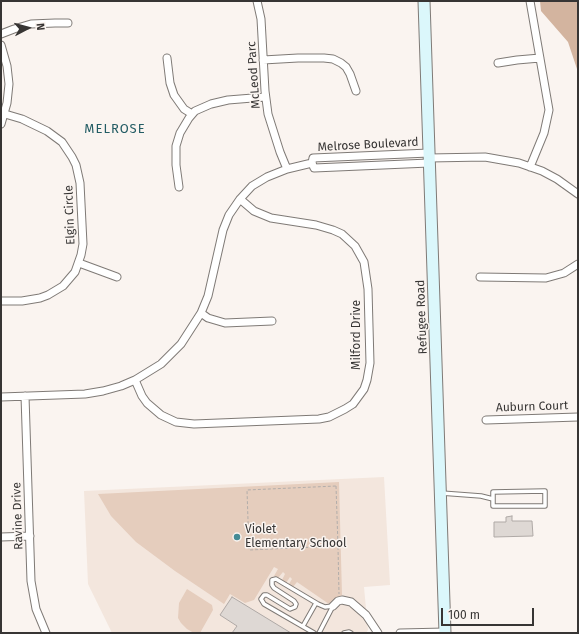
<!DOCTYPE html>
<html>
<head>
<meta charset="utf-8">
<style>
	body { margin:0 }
	#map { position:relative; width:579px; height:634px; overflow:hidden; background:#faf4f0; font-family:"Fira Sans",sans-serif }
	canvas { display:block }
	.frame { position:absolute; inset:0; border:2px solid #373534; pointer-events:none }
	.north { position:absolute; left:8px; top:8px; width:40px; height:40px; -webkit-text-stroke:3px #faf4f0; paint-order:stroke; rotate:84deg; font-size:11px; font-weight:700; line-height:16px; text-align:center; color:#373534 }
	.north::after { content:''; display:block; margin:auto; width:14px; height:18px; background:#373534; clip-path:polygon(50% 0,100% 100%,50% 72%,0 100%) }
	.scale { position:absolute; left:441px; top:608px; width:93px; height:18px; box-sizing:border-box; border:2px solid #373534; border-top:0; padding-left:5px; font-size:12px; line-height:14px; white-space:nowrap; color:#373534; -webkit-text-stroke:3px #faf4f0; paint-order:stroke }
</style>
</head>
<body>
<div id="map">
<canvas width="579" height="634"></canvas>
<div class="frame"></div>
<div class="north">N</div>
<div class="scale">100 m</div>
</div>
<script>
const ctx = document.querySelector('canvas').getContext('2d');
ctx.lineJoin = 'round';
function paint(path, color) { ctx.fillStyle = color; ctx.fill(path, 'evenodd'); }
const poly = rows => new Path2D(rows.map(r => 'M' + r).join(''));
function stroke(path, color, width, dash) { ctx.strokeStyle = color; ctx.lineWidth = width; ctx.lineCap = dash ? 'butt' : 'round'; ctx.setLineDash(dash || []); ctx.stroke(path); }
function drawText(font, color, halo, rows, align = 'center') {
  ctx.font = font + ' "Fira Sans",sans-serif'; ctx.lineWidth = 3; ctx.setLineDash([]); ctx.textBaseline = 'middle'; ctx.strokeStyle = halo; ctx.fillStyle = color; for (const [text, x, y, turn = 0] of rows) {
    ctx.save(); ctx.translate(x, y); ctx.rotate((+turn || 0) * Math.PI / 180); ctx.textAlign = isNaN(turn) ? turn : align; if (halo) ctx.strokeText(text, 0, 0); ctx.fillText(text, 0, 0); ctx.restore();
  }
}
paint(poly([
	[384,477,390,585,364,587,368,630,366,633,112,633,88,584,84,491]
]), '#f3e6dd');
paint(poly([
	[339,482,342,595,329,604,297,582,293,587,289,584,292,579,290,577,286,583,282,580,285,574,283,572,278,578,274,576,278,569,274,567,254,600,245,603,230,594,224,604,175,571,136,542,111,516,98,494],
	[187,589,212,605,213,610,200,633,194,633,187,629,181,623,178,618,179,603]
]), '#e5cdbd');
paint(poly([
	[540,1,578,1,578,72,568,42,541,11]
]), '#d3b49f');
stroke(poly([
	[578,14,578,21]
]), '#7ca6ac', 2);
const building = poly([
	[512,516,512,521,532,521,533,536,494,537,494,522,506,522,506,517,512,516],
	[232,597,291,633,232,633,237,626,220,615,232,597]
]);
paint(building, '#ded8d4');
stroke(building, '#afa9a6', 1);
const lane = poly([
	[441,493,481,496,493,499,493,492,545,491,545,506,493,506,493,499],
	[303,626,316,603],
	[314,633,264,604,261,599,264,595,267,595,290,609,295,607,296,604,294,601,274,588,272,585,272,580,276,579,318,604,325,607,333,606],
	[319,633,333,606],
	[344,633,349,632,351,633]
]);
const street = poly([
	[257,1,261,19,265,91,268,114,280,152,287,169],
	[530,1,549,110,544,133,530,167],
	[1,34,14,29,31,24,55,23,68,23],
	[1,45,7,66,9,84,7,103,1,124],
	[167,58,170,83,174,95,184,109,192,114],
	[263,60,298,58,324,58,333,59,341,63,346,67,350,74,356,91],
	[498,63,517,60,540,58],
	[429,153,313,158,312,163,314,168,429,163],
	[429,158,485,157,519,163,542,171,557,179,578,194],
	[179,187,176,165,176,146,180,133,189,118,195,111,211,104,228,100,265,97],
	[79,263,117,277],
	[480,277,546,278,564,273,578,264],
	[1,301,22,301,40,298,48,295,63,286,75,272,81,255,83,244,80,183,76,165,72,157,62,142,47,131,22,119,5,114],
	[201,313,208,318,225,323,272,321],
	[135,380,142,396,147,403,161,415,176,422,194,424,319,419,329,417,345,409,353,404,364,389,367,380,370,363,368,289,364,262,355,246,342,234,333,230,316,225,271,218,254,211,240,199],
	[25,396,31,581,36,609,46,633],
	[1,397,85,394,103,391,121,386,135,380,161,364,181,344,201,313,208,296,223,230,229,215,240,199,252,186,267,177,287,169,312,163],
	[486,420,578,417],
	[1,537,30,536],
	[333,606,338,601,342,600,351,602,366,615,378,633],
	[400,633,445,632]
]);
const secondary = poly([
	[424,1,445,633]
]);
stroke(lane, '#7f7a76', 5.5);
stroke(street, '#7f7a76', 9);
stroke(secondary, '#7f7a76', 13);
stroke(poly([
	[336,486,338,546,249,550,247,490,336,486],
	[338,547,339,594]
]), '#b2adaa', 1, [3, 2]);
stroke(lane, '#fff', 3.5);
stroke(street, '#fff', 7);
stroke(secondary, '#dbf7fb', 11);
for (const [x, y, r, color] of [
	[237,537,4,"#458b95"]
]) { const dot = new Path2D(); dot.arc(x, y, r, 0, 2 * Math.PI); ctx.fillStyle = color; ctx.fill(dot); stroke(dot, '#faf4f0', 1.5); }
drawText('12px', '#373534', '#faf4f0', [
	["McLeod Parc",254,75,-94],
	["Melrose Boulevard",368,145,-3],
	["Elgin Circle",70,215,-92],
	["Refugee Road",422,317,-92],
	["Milford Drive",357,335,-90],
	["Auburn Court",532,407,-2],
	["Ravine Drive",18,516,-92]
]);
drawText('12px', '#373534', '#faf4f0', [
	["Violet",245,530],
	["Elementary School",245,544]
], 'left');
ctx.letterSpacing = '1px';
drawText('13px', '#235c64', '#faf4f0', [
	["MELROSE",115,129]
]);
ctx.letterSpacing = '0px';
</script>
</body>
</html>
